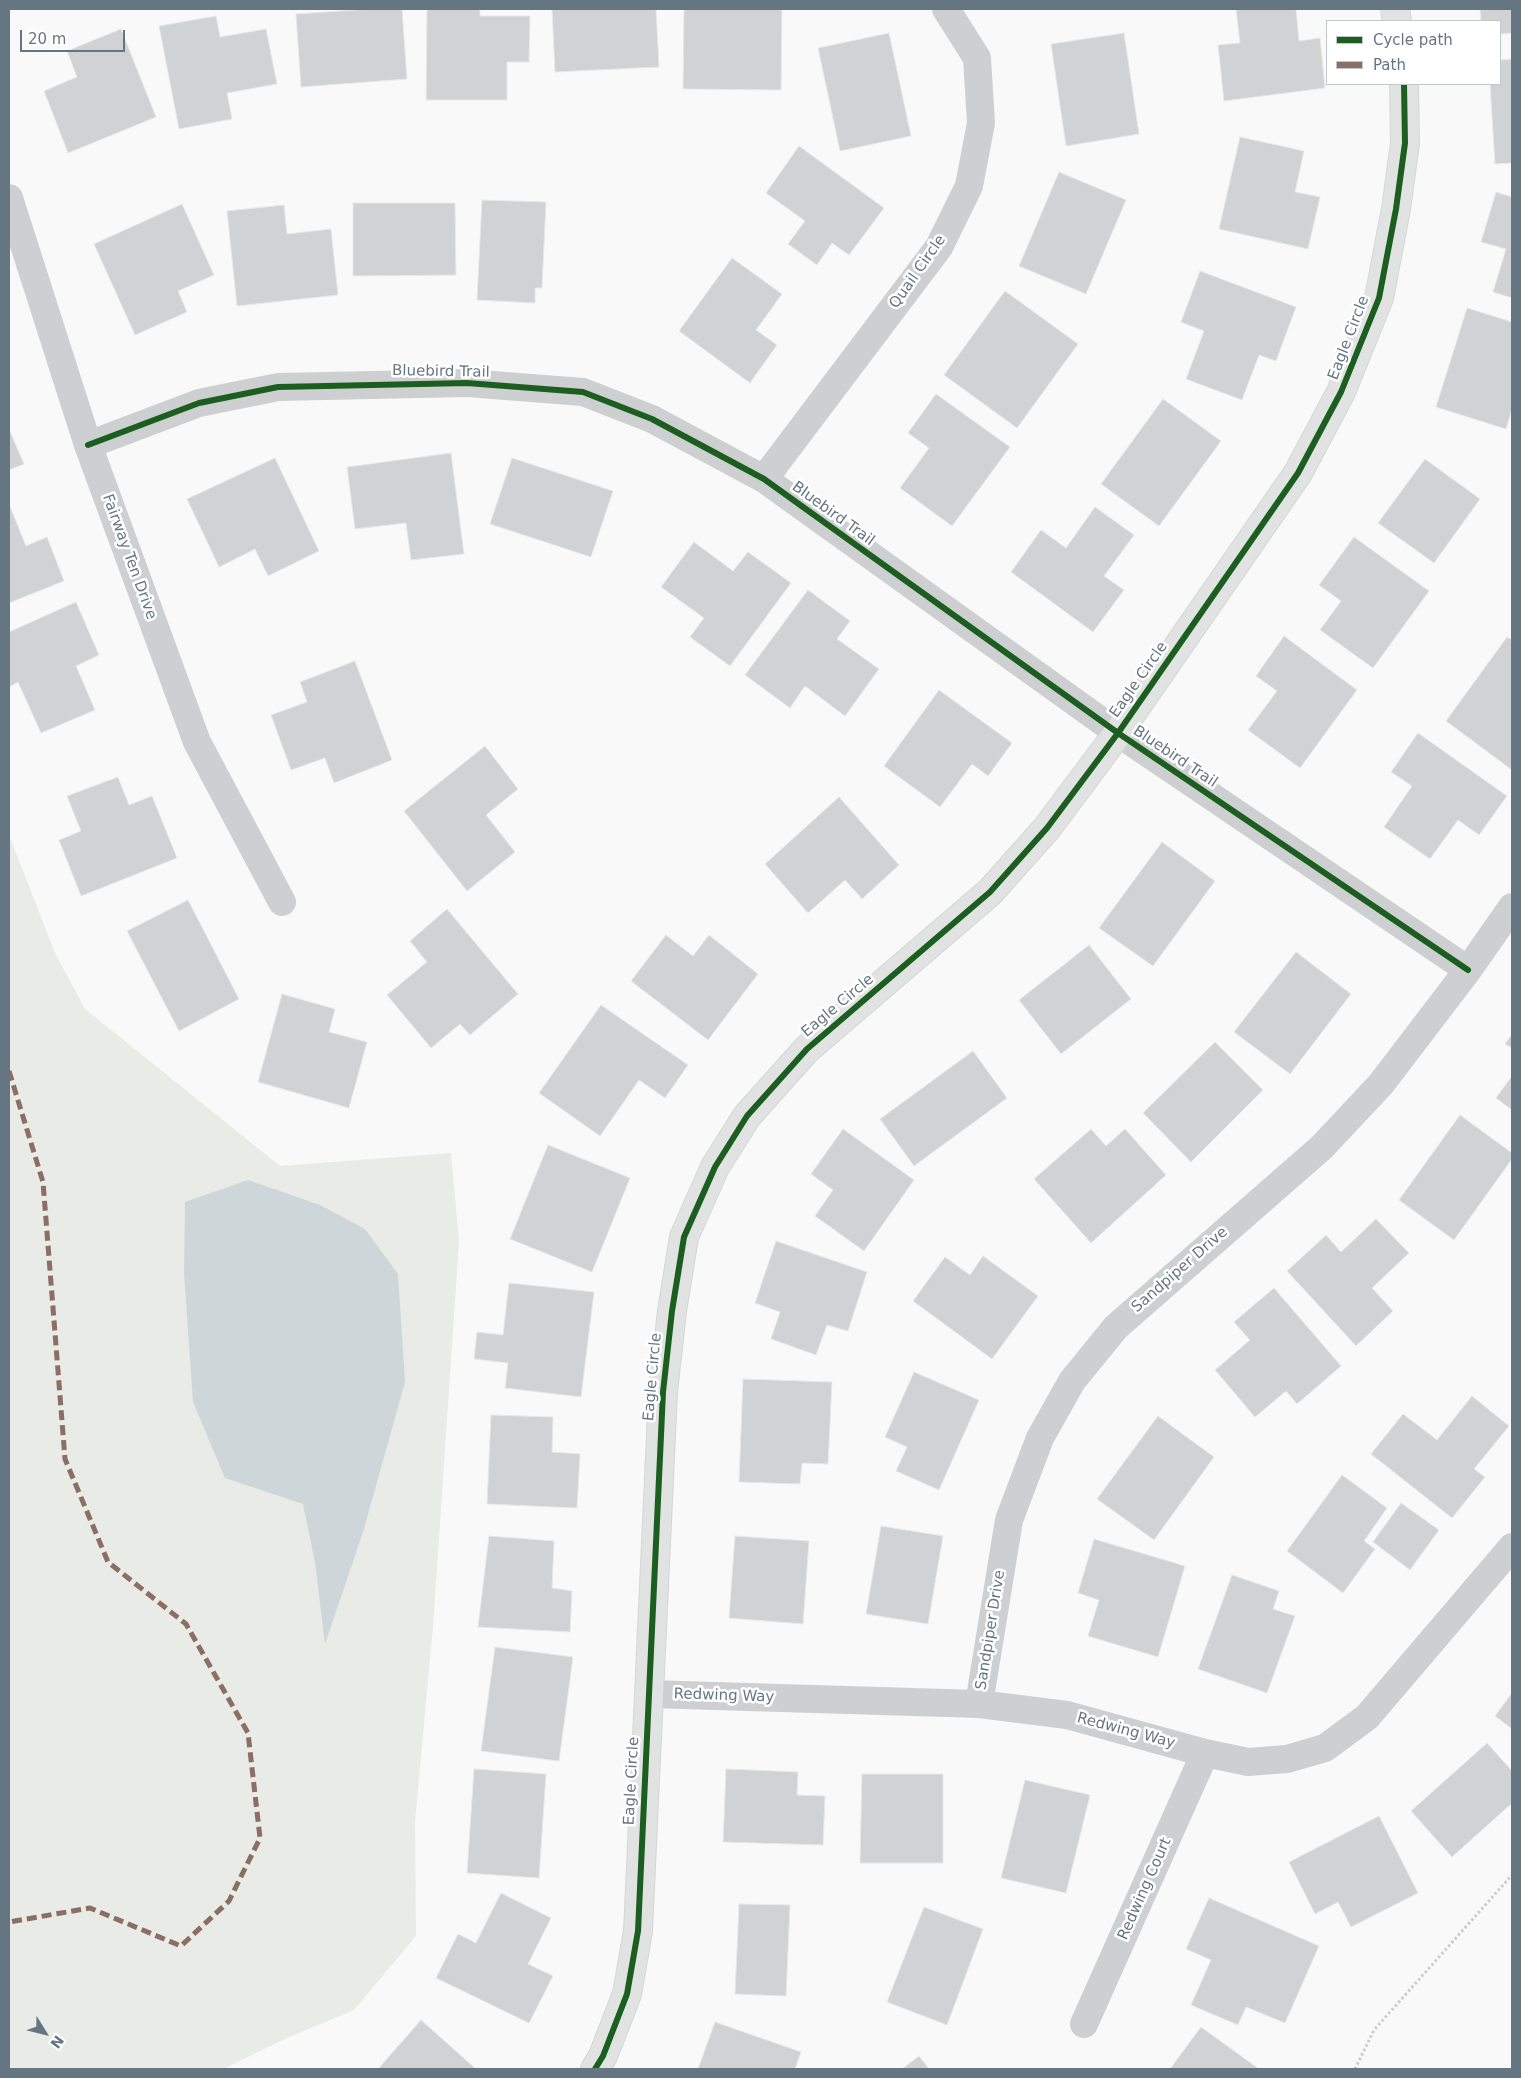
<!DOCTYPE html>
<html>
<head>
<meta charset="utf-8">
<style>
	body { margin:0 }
	#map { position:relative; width:1521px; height:2078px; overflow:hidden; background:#f9f9f9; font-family:"DejaVu Sans",sans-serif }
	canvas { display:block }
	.frame { position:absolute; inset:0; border:10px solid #657683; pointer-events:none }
	.legend { position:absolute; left:1326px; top:20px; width:175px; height:65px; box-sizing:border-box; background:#fff; border:1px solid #c1c8cd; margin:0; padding:6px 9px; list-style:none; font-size:15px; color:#657683 }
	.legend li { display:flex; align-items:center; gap:10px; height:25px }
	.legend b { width:25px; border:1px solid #c1c8cd }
	.north { position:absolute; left:20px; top:2008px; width:50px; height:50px; -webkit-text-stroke:4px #fff; paint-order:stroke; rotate:126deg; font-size:14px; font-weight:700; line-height:20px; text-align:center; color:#657683 }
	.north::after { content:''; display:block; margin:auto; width:18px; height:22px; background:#657683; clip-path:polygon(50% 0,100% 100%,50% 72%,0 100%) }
	.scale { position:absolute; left:20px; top:30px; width:105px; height:22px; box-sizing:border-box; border:2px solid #657683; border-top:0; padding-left:6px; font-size:15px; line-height:18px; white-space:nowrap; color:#657683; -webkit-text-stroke:4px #fff; paint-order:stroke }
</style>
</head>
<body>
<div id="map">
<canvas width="1521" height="2078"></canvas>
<div class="frame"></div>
<ul class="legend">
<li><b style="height:6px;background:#1b5e20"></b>Cycle path</li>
<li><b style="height:6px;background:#8d6e63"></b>Path</li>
</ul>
<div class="north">N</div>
<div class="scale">20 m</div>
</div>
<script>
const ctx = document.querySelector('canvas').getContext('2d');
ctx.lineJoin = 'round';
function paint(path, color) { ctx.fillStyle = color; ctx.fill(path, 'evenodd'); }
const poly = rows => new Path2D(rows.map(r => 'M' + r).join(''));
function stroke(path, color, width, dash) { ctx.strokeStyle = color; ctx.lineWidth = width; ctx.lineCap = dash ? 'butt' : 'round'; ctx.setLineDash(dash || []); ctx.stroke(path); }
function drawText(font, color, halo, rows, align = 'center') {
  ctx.font = font + ' "DejaVu Sans",sans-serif'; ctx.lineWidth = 5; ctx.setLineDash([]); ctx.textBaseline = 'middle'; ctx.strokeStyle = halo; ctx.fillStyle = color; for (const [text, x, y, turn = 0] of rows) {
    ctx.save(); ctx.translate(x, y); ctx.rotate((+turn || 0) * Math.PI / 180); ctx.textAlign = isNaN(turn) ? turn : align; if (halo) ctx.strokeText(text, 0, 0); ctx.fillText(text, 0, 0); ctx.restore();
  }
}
paint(poly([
	[9,835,55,953,85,1009,280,1166,451,1153,459,1241,433,1627,415,1821,416,1936,354,2010,287,2038,223,2069,9,2069]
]), '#e8ebe6');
paint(poly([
	[248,1180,320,1205,365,1229,398,1274,405,1382,363,1532,325,1644,315,1562,303,1504,225,1478,193,1402,184,1273,185,1202]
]), '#ced6d9');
const building = poly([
	[369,9,402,9,407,79,301,87,296,14,369,9],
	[427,9,480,9,480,16,530,16,529,62,507,62,507,100,426,100,427,9],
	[552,9,656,9,659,67,555,72,552,9],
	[684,9,782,9,781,90,683,89,684,9],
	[1236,9,1296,9,1299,41,1320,38,1325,88,1224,101,1218,45,1240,43,1236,9],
	[1480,9,1512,9,1512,33,1500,34,1500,21,1481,21,1480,9],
	[216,16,220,37,266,29,277,84,227,93,232,119,179,129,159,26,216,16],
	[121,29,156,117,68,153,44,91,77,77,67,51,121,29],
	[889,33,911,136,840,151,818,48,889,33],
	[1124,33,1139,134,1066,146,1051,44,1124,33],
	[1512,59,1512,163,1495,164,1490,84,1500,84,1500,60,1512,59],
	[1240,137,1304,151,1295,192,1320,197,1308,249,1219,229,1240,137],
	[799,146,884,208,849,255,832,243,817,265,788,244,805,221,766,193,799,146],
	[1059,172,1126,200,1086,294,1019,266,1059,172],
	[1496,192,1512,197,1512,298,1493,292,1506,249,1481,242,1496,192],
	[482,200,546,202,542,288,535,288,535,303,477,300,482,200],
	[353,203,455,203,456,275,353,276,353,203],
	[182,204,214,275,178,291,187,312,135,335,94,244,182,204],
	[284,205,287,234,331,229,338,295,237,306,227,211,284,205],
	[732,258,782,294,756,330,777,345,750,383,679,331,732,258],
	[1200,271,1296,307,1276,361,1259,355,1242,400,1186,379,1204,331,1181,322,1200,271],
	[1005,291,1078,344,1017,428,944,375,1005,291],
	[1467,308,1512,322,1512,409,1506,429,1436,407,1467,308],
	[936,394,1010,447,952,526,900,488,929,448,908,433,936,394],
	[1163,399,1221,441,1159,526,1101,484,1163,399],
	[9,429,24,464,9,470,9,429],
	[451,453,464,554,411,560,406,523,355,529,347,467,451,453],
	[275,458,319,551,268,576,255,549,219,567,187,499,275,458],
	[512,458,613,491,591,557,490,524,512,458],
	[1425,459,1480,499,1434,563,1378,523,1425,459],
	[9,504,26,546,47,537,64,581,9,603,9,504],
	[1095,507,1134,535,1104,576,1124,590,1093,632,1011,572,1041,530,1066,548,1095,507],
	[1354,537,1429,591,1373,668,1320,630,1341,601,1319,585,1354,537],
	[694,542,733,571,748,552,791,583,730,666,690,637,704,618,661,587,694,542],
	[808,590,850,621,837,639,879,669,845,716,805,686,790,708,745,675,808,590],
	[76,602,99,655,76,666,95,710,41,733,18,682,9,687,9,632,76,602],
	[1284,636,1357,690,1300,768,1248,730,1277,691,1256,676,1284,636],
	[1507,637,1512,640,1512,770,1446,721,1507,637],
	[355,661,392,760,334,783,325,758,291,770,271,715,307,702,300,682,355,661],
	[939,690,1012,743,988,776,972,764,940,807,884,766,939,690],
	[1418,733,1507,796,1479,835,1458,820,1430,859,1384,827,1412,786,1391,772,1418,733],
	[485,746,518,789,486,815,515,852,467,891,404,811,485,746],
	[118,777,129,805,152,796,177,858,81,896,59,840,81,831,67,796,118,777],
	[839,797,899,865,862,899,845,880,808,913,765,864,839,797],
	[1162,842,1215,881,1153,966,1099,928,1162,842],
	[188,900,239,999,179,1031,127,931,188,900],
	[447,909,518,994,470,1035,460,1024,431,1048,387,995,427,962,410,941,447,909],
	[666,935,693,956,709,935,758,974,708,1040,631,981,666,935],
	[1089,945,1131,999,1061,1054,1019,1000,1089,945],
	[1296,952,1351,994,1290,1074,1234,1032,1296,952],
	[282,994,335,1009,329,1032,367,1042,349,1108,258,1082,282,994],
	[601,1005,688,1065,665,1098,639,1080,600,1136,539,1093,601,1005],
	[1512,1034,1512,1048,1505,1044,1512,1034],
	[1215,1042,1263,1090,1191,1162,1143,1113,1215,1042],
	[973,1051,1007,1098,914,1166,880,1119,973,1051],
	[1512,1076,1512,1110,1496,1098,1512,1076],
	[1460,1115,1512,1153,1512,1159,1454,1240,1399,1200,1460,1115],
	[843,1129,914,1180,864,1251,815,1216,833,1190,811,1174,843,1129],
	[1091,1129,1106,1146,1125,1129,1166,1175,1091,1243,1034,1179,1091,1129],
	[548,1145,630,1178,592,1272,510,1239,548,1145],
	[1376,1219,1409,1253,1372,1288,1393,1311,1356,1346,1287,1271,1326,1235,1341,1252,1376,1219],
	[776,1241,867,1272,848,1331,827,1325,816,1355,771,1339,780,1312,755,1303,776,1241],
	[983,1256,1038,1296,992,1359,913,1301,945,1257,970,1275,983,1256],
	[509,1283,594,1292,581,1397,505,1388,508,1363,474,1359,477,1332,503,1335,509,1283],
	[1274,1288,1341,1366,1297,1404,1286,1391,1255,1417,1215,1370,1250,1340,1234,1322,1274,1288],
	[914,1372,979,1400,939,1490,896,1471,907,1447,885,1437,914,1372],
	[743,1379,832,1382,828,1464,802,1463,800,1484,739,1482,743,1379],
	[1472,1396,1509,1426,1474,1469,1485,1477,1452,1518,1371,1454,1403,1414,1437,1440,1472,1396],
	[491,1415,553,1417,552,1452,580,1454,577,1508,487,1504,491,1415],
	[1158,1416,1214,1457,1154,1540,1097,1499,1158,1416],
	[1342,1475,1387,1508,1364,1541,1375,1549,1343,1593,1287,1551,1342,1475],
	[1401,1503,1439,1530,1410,1570,1373,1542,1401,1503],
	[881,1526,943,1536,928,1624,866,1614,881,1526],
	[489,1536,554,1541,552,1588,572,1591,570,1632,478,1627,489,1536],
	[735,1536,809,1541,803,1624,729,1618,735,1536],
	[1094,1539,1185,1566,1158,1657,1088,1636,1099,1600,1078,1593,1094,1539],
	[1232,1575,1279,1591,1273,1609,1295,1616,1267,1693,1198,1669,1232,1575],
	[495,1647,573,1657,559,1761,481,1751,495,1647],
	[1512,1693,1512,1729,1495,1716,1512,1693],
	[1487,1743,1512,1771,1512,1803,1452,1857,1411,1811,1487,1743],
	[474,1769,546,1774,539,1878,467,1873,474,1769],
	[726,1769,798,1772,797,1795,825,1796,823,1845,723,1842,726,1769],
	[862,1774,943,1774,943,1863,860,1863,862,1774],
	[1025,1780,1090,1795,1066,1893,1001,1878,1025,1780],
	[1379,1816,1418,1893,1351,1927,1338,1902,1315,1914,1289,1862,1379,1816],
	[501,1893,551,1918,528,1964,553,1976,529,2023,436,1978,458,1934,476,1943,501,1893],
	[1209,1898,1319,1946,1285,2023,1246,2007,1238,2025,1191,2005,1211,1960,1186,1949,1209,1898],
	[739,1904,790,1905,786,1996,735,1994,739,1904],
	[924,1907,983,1929,947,2025,887,2002,924,1907],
	[421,2020,476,2069,378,2069,421,2020],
	[715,2022,801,2052,795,2069,698,2069,715,2022],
	[1201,2027,1259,2069,1170,2069,1201,2027],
	[919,2056,929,2069,902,2069,919,2056]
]);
paint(building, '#d0d2d3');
stroke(building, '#e8e8e8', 1);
const secondary = poly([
	[1395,9,1397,21],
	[595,2069,603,2056,627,1994,638,1931,663,1392,672,1311,684,1237,715,1167,747,1116,807,1049,990,892,1047,828,1118,733,1298,473,1341,392,1379,298,1396,209,1405,143,1404,84]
]);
stroke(secondary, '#d5d6d7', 30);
stroke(poly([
	[1355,2069,1374,2030,1512,1875]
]), '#cbcccd', 3, [2.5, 2.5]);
stroke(poly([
	[9,198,88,445,197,742,282,902],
	[88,445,199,403,278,387,467,383,583,392,652,419,764,479,1118,733,1468,970],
	[764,479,939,247,969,186,981,123,977,58,946,9],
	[649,1694,979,1704,1067,1715,1205,1753,1248,1762,1287,1759,1325,1748,1367,1717,1512,1547],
	[979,1704,1009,1520,1040,1438,1072,1381,1116,1327,1322,1147,1381,1084,1468,970,1512,907],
	[1084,2024,1205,1753]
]), '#cecfd0', 28);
stroke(secondary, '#e1e2e2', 28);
stroke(poly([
	[9,1071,43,1182,65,1459,108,1562,186,1624,248,1733,260,1838,229,1901,181,1946,90,1908,9,1922]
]), '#8d6e63', 5, [10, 5]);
stroke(poly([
	[88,445,199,403,278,387,467,383,583,392,652,419,764,479,1118,733,1468,970],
	[595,2069,603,2056,627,1994,638,1931,663,1392,672,1311,684,1237,715,1167,747,1116,807,1049,990,892,1047,828,1118,733,1298,473,1341,392,1379,298,1396,209,1405,143,1404,84]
]), '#1b5e20', 6);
drawText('15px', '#657683', '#fff', [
	["Quail Circle",918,272,-55],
	["Eagle Circle",1349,338,-69],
	["Bluebird Trail",441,372,1],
	["Bluebird Trail",833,514,36],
	["Fairway Ten Drive",129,557,70],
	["Eagle Circle",1139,680,-55],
	["Bluebird Trail",1175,757,34],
	["Eagle Circle",838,1006,-40],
	["Sandpiper Drive",1180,1270,-41],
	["Eagle Circle",653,1377,-85],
	["Sandpiper Drive",991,1630,-81],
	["Redwing Way",724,1696,2],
	["Redwing Way",1126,1731,15],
	["Eagle Circle",632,1781,-87],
	["Redwing Court",1145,1889,-66]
]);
</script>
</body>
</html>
